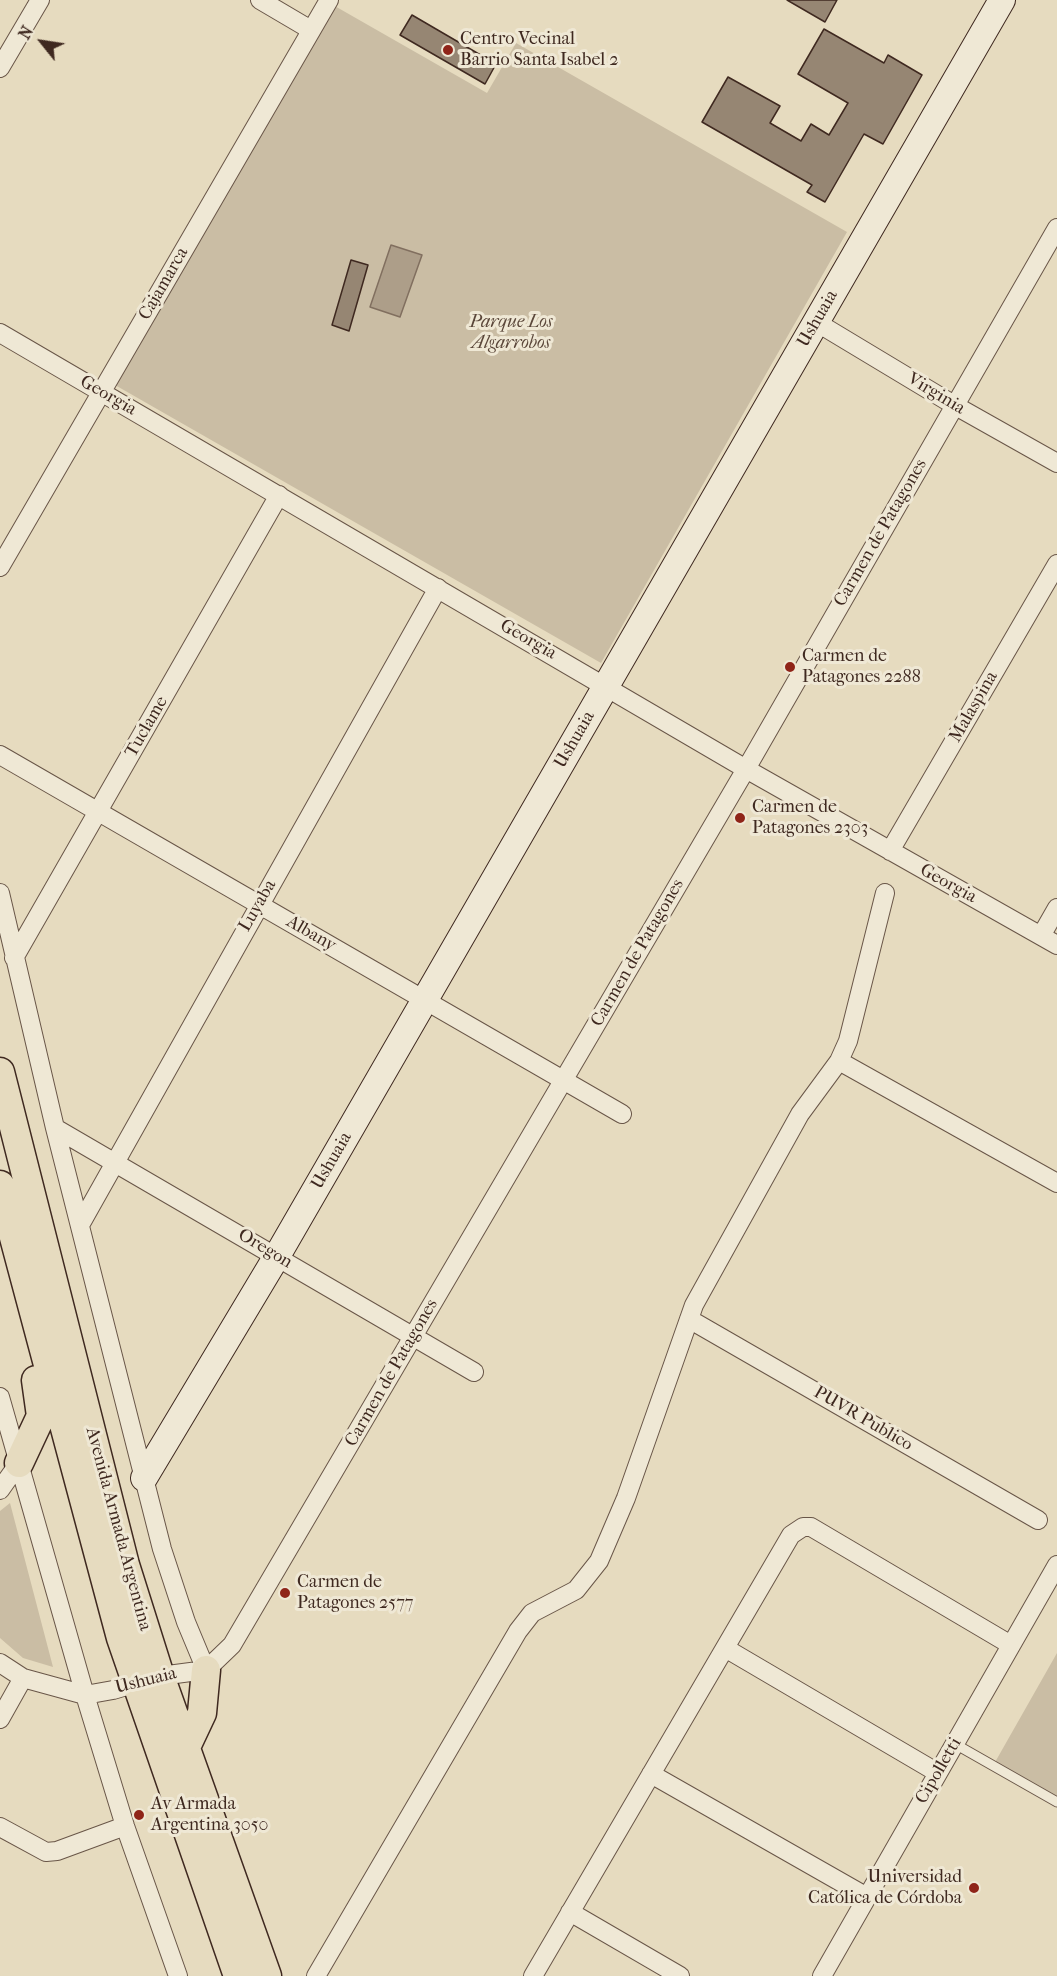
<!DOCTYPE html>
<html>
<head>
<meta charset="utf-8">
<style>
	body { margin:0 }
	#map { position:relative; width:1057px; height:1976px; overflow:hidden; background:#e6dbbf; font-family:"IM FELL French Canon",serif }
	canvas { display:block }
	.north { position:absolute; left:12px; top:12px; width:60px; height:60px; -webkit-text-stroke:4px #efe8d5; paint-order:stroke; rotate:300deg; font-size:16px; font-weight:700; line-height:24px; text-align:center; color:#3f2920 }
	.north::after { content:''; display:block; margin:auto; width:21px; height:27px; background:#3f2920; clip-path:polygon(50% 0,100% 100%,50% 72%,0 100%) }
</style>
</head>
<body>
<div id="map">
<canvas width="1057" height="1976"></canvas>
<div class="north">N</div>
</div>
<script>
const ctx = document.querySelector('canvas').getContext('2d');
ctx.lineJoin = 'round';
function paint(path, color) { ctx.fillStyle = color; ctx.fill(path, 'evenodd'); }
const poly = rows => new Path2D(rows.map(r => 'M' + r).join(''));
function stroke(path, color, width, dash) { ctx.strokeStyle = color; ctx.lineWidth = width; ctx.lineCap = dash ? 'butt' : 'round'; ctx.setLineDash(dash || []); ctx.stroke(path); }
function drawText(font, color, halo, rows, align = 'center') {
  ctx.font = font + ' "IM FELL French Canon",serif'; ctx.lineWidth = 6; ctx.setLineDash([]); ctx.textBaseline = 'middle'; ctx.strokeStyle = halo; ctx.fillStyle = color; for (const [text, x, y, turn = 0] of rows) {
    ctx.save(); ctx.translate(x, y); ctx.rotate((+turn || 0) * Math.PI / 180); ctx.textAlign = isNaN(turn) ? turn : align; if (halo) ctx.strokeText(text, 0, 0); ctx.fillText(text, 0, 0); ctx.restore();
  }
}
paint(poly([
	[333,5,487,93,516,43,847,232,601,663,115,385],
	[10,1503,53,1667,23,1658,0,1638,0,1511],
	[1057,1653,1057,1800,994,1764]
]), '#cabda4');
const water = poly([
	[391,245,422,255,400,317,370,307,391,245]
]);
paint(water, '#ad9e89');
stroke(water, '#816f5f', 1.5);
const building = poly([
	[787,0,837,0,825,22,787,0],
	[412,15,496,64,485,84,400,35,412,15],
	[824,29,884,63,888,55,922,75,883,144,864,134,825,202,807,192,812,185,702,122,728,77,780,106,770,123,801,141,811,124,829,135,848,103,798,74,824,29],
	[351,260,368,265,349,331,332,325,351,260]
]);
paint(building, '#968673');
stroke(building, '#3f2920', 1.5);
const service = poly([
	[955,1744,1057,1802]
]);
const minor = poly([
	[260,0,311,30],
	[0,68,40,0],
	[816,322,954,405,1057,463],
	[0,333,746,769,1057,945],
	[0,567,329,0],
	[0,755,622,1114],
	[890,851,1057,564],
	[0,893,55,1128,162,1549,186,1622,206,1670],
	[1041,936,1057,908],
	[14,958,279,495],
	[839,1061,1057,1183],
	[55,1128,474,1372],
	[80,1225,438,588],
	[689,1319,1038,1520],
	[0,1397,85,1695,125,1826,178,1976],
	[0,1490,19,1463],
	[725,1648,938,1773],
	[0,1663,23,1678,85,1695,113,1690,160,1676,206,1670],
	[206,1670,232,1645,746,769,1057,228],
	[0,1719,23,1678],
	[651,1774,867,1897],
	[0,1827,46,1852,57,1851,125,1826],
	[570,1912,680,1976],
	[316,1976,518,1631,532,1613,576,1590,599,1561,626,1498,694,1305,800,1114,839,1061,848,1041,885,893],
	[533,1976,791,1535,803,1527,811,1527,1011,1645],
	[822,1976,1057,1565]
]);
const secondary = poly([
	[144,1478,277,1256,1002,0]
]);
const primary = poly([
	[0,1072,125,1565,160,1676,267,1976],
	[0,1185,121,1638,238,1976],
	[19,1463,41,1416,36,1380],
	[186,1747,202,1713,206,1670]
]);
stroke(service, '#695648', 11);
stroke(minor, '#695648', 20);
stroke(secondary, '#3f2920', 28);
stroke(primary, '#3f2920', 31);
stroke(service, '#efe8d5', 9);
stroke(minor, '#efe8d5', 18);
stroke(secondary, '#efe8d5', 26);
stroke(primary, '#e6dbbf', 28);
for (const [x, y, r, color] of [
	[448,50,6,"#8f2418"],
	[790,667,6,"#8f2418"],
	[740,818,6,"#8f2418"],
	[285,1593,6,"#8f2418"],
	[139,1815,6,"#8f2418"],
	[974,1888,6,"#8f2418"]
]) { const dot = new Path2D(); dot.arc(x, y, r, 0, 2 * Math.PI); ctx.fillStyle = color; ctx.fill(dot); stroke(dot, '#efe8d5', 2); }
drawText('18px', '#3f2920', '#efe8d5', [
	["Centro Vecinal",460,40],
	["Barrio Santa Isabel 2",460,61],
	["Carmen de",802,657],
	["Patagones 2288",802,678],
	["Carmen de",752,808],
	["Patagones 2303",752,829],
	["Carmen de",297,1583],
	["Patagones 2577",297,1604],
	["Av Armada",151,1805],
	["Argentina 3050",151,1826],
	["Universidad",962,1878,"right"],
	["Católica de Córdoba",962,1899,"right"]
], 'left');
drawText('18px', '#3f2920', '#efe8d5', [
	["Cajamarca",164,284,-60],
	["Ushuaia",818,319,-60],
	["Virginia",936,394,31],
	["Georgia",108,396,30],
	["Carmen de Patagones",881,533,-60],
	["Georgia",528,640,30],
	["Malaspina",974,707,-60],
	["Tuclame",147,727,-60],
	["Ushuaia",575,740,-60],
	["Georgia",948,884,29],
	["Luyaba",258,906,-60],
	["Albany",311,934,30],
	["Carmen de Patagones",638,953,-60],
	["Ushuaia",332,1161,-60],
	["Oregon",265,1249,31],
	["Carmen de Patagones",392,1373,-60],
	["PUVR Publico",863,1419,30],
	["Avenida Armada Argentina",118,1529,75],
	["Ushuaia",146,1681,-14],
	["Cipolletti",939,1771,-60]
]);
drawText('italic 18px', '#5b473a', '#efe8d5', [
	["Parque Los",511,323],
	["Algarrobos",511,344]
]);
</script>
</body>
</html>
